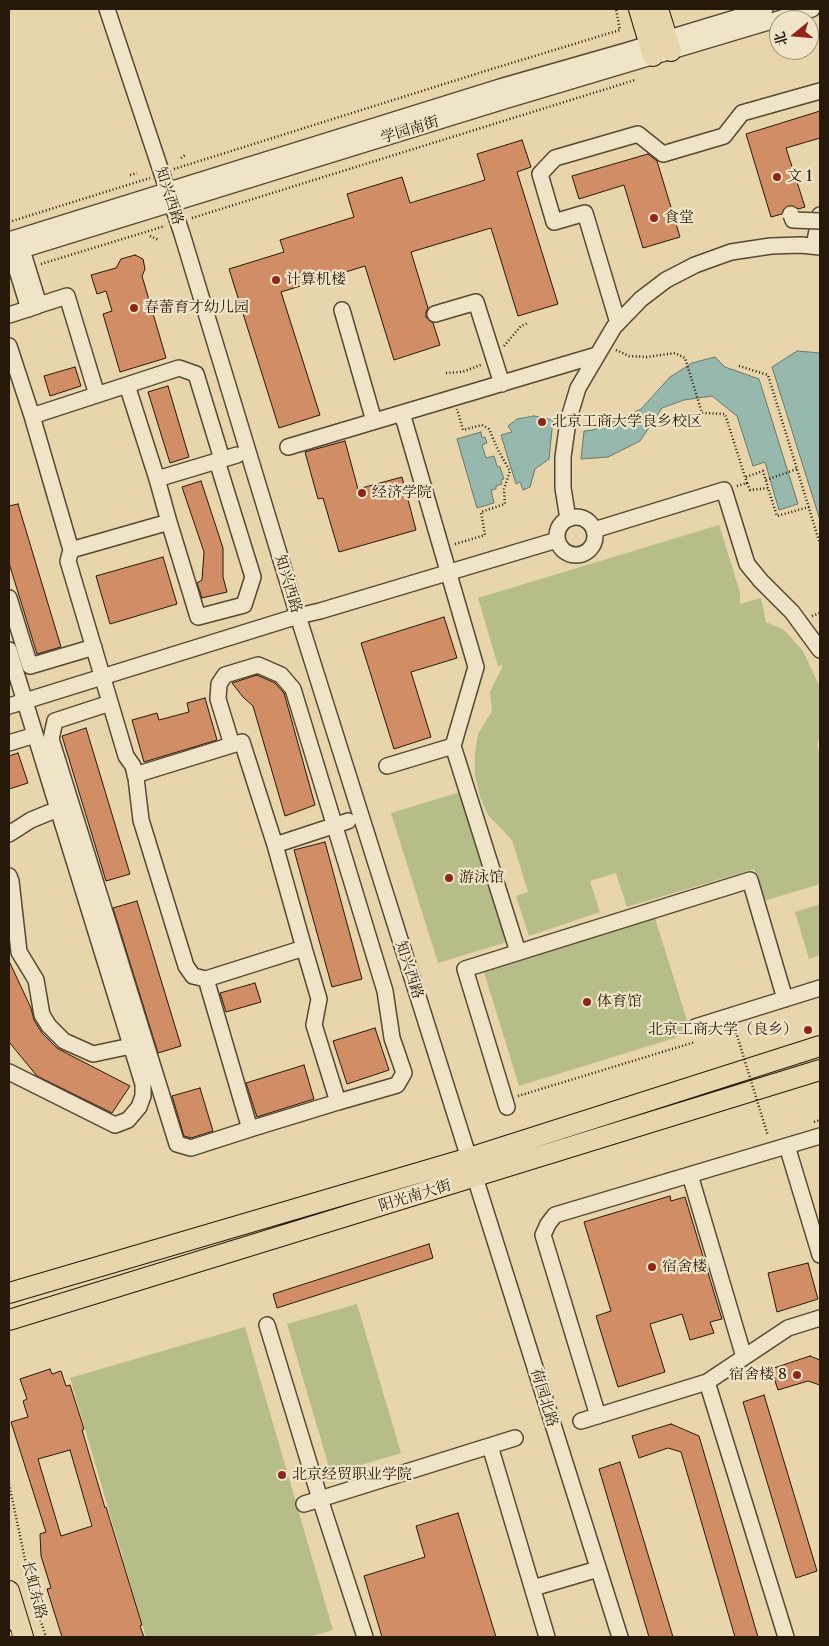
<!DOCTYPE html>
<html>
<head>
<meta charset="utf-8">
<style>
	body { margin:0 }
	#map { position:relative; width:829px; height:1646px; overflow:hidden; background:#e8d5ab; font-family:"Libre Caslon Text","Noto Serif SC",serif }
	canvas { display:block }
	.frame { position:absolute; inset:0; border:10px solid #26190a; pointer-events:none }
	.north { position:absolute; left:769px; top:10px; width:50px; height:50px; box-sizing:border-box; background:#f0e4c8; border:1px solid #9f937c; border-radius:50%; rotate:253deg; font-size:14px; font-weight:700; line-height:20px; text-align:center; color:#26190a }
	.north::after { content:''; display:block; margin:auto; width:18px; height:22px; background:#8f2418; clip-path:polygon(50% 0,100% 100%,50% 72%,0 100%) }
</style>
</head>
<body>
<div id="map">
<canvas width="829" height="1646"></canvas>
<div class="frame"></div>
<div class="north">北</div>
</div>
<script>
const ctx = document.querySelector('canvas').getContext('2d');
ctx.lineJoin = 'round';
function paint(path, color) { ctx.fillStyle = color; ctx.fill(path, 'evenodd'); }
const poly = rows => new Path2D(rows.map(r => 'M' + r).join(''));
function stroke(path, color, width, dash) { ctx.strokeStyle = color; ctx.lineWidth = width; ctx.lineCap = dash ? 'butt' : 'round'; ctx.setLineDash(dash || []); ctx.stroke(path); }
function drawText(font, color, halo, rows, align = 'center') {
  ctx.font = font + ' "Libre Caslon Text","Noto Serif SC",serif'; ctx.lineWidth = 4.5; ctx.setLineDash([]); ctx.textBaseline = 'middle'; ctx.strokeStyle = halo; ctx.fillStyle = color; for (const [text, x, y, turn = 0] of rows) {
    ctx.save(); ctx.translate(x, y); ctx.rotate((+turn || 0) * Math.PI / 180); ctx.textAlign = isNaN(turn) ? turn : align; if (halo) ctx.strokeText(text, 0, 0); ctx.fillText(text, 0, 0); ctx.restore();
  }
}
paint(poly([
	[719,525,740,592,740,604,761,598,766,622,784,630,803,651,820,687,820,735,817,745,820,757,820,884,764,901,754,869,627,907,616,873,590,881,600,912,529,936,516,896,528,892,512,840,488,815,480,797,475,775,475,752,478,734,492,711,490,692,503,665,498,666,478,598],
	[460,792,507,942,438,963,391,813],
	[820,904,820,955,809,959,795,912],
	[655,918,691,1033,519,1086,484,972],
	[357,1304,401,1453,331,1474,287,1324],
	[245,1327,333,1630,309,1637,146,1637,70,1378]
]), '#b7bd88');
const water = poly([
	[797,351,820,353,820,520,772,367,797,351],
	[715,357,725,367,759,379,798,504,779,510,765,462,753,466,737,416,712,396,684,400,662,408,640,441,608,457,581,459,584,431,593,430,641,409,670,377,692,363,715,357],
	[534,416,553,420,549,459,535,469,530,487,523,490,520,482,516,484,501,435,512,432,508,426,517,419,534,416],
	[481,432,482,438,485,437,487,443,482,445,486,458,494,456,497,466,500,467,504,479,501,480,502,484,496,486,496,489,491,490,494,503,477,508,457,439,481,432]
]);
paint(water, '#97b8ad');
stroke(water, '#6a786c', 1);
const building = poly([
	[820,111,820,138,786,148,805,207,798,209,793,206,788,206,784,209,782,214,771,217,746,134,820,111],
	[522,140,531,167,517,172,558,304,518,316,491,228,411,252,428,308,426,312,426,317,433,323,440,345,394,360,365,266,281,292,320,415,279,428,229,269,284,252,280,240,354,217,347,194,402,177,410,203,485,180,477,154,522,140],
	[648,154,657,161,680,237,643,248,624,185,579,199,572,176,648,154],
	[135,255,143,259,145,269,142,276,166,358,120,372,103,314,112,311,106,291,97,294,91,275,116,268,121,259,135,255],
	[75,367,81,386,50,396,44,376,75,367],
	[168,386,189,457,170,463,148,392,168,386],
	[345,441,358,489,402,477,416,530,339,552,323,498,318,499,305,452,345,441],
	[201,481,223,548,223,577,227,592,202,598,197,583,202,580,204,552,182,487,201,481],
	[18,504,61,647,37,654,9,563,9,506,18,504],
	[163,557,177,604,110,624,96,576,163,557],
	[444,617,457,658,411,672,431,737,394,749,361,643,444,617],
	[257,675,275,683,284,693,315,805,285,816,253,706,243,697,232,683,257,675],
	[205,698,217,740,144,762,132,720,157,713,159,720,189,712,187,703,205,698],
	[86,728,130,874,106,881,62,736,86,728],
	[18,753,28,783,9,789,9,756,18,753],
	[325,842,362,979,332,987,294,850,325,842],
	[137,901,181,1046,158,1053,113,908,137,901],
	[9,961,31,1008,34,1020,42,1033,57,1048,68,1054,130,1086,112,1113,37,1076,9,1042,9,961],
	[255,983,261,1002,226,1012,220,993,255,983],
	[375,1028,389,1070,347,1084,333,1041,375,1028],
	[304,1065,314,1099,257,1117,246,1083,304,1065],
	[200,1088,213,1131,191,1138,184,1136,172,1096,200,1088],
	[670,1196,671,1201,685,1197,722,1319,710,1322,714,1333,690,1340,682,1314,650,1324,665,1372,618,1387,596,1316,611,1311,584,1222,670,1196],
	[429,1244,433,1258,277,1308,273,1294,429,1244],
	[808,1263,818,1299,777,1312,768,1273,808,1263],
	[810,1356,820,1360,820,1385,808,1381,778,1390,771,1369,810,1356],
	[50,1369,52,1374,61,1371,66,1386,70,1385,84,1429,82,1430,105,1508,106,1507,142,1625,140,1626,144,1637,62,1637,47,1589,51,1588,41,1556,40,1534,46,1532,11,1422,28,1417,23,1401,27,1399,20,1379,50,1369],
	[70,1450,92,1526,61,1536,38,1459,70,1450],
	[764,1395,817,1571,796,1578,743,1402,764,1395],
	[671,1424,699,1436,758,1637,735,1637,681,1452,668,1448,639,1458,632,1436,671,1424],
	[620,1462,673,1637,649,1637,599,1469,620,1462],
	[458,1513,496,1637,382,1637,364,1576,425,1557,416,1526,458,1513]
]);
paint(building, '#d18d66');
stroke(building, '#26190a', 1);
const minor = poly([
	[107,9,182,234,298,616,620,1637],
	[9,240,500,87,626,51,765,9],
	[814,246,820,215],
	[22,250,39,305,67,296,97,395],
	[9,254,504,101,812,9],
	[12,254,29,309],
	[342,310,374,421],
	[435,314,476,302,502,384],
	[9,315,37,306],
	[618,323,585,213,554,222,540,174,555,158,638,134,663,154,724,136,742,113,820,91],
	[9,346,32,416],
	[127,385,179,368,196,374,222,459],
	[402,413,476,667,453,746,518,952],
	[288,447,597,355],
	[237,455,157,479,127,385,32,416,71,550,68,561,126,756,133,766,136,778,141,820,186,966,193,976,206,979,304,948,275,845,348,821],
	[157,479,169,522],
	'557 536a19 19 0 1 1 38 0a19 19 0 1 1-38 0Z',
	[568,519,563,488,563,457,568,421,578,388,614,327,641,299,666,280,695,265,731,252,771,246,801,245,820,247],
	[594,530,724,490,747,564,761,581,792,612,820,650],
	[71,550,169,522,198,617,244,605,253,577,217,461],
	[9,598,30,666,94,647],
	[9,650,143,1084,143,1096,139,1107,128,1120,115,1125,9,1072],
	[110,703,55,721,51,739,177,1144,191,1148,250,1129],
	[9,706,298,616,320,611,557,540],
	[9,743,35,735],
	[232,745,242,742,275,845],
	[387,766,453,746],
	[135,775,232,745,218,699,219,684,225,675,258,665,281,675,293,689,385,991,392,1038,404,1073,397,1085,338,1102,314,1025,319,999,304,948],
	[9,834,31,820,58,809],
	[9,876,11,881,19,952,36,980,42,1015,49,1026,64,1041,93,1054,131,1046],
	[206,979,250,1129,338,1102],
	[695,1027,820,988],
	[507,1107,465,969,750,880,785,999],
	[787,1146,820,1255],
	[690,1175,744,1357],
	[267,1325,320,1499,365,1637],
	[707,1382,786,1637],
	[598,1416,543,1235,548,1224,555,1215,820,1136],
	[581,1421,707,1382,788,1328,820,1318],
	[490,1446,547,1637],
	[304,1504,515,1438],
	[533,1588,598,1569]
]);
const major = poly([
	[639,9,653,56],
	[658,9,671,51],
	[9,1293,469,1158,820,1046],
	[9,1320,820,1070],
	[9,1591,23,1637]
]);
stroke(minor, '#564832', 18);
stroke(major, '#26190a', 22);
stroke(poly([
	[181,158,185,155],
	[174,169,495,68,620,30,616,9],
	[130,175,137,173],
	[192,218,635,80],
	[9,222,150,178],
	[150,236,159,240],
	[41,264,165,226],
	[504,346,521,326,528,323],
	[616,350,629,356,647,357,675,353,685,358,702,413,725,414,747,483],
	[739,366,768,375,820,544],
	[446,373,462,372,483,364],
	[746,477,763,471,768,488],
	[766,480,797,469],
	[737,486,747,483,750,490,768,488,777,516,809,507],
	[455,544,485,535,481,512,505,504,504,489,510,471,498,450,489,429,482,425,463,430,457,409],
	[812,616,820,613],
	[518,1096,695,1042],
	[814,1122,820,1120],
	[9,1484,33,1597,46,1637]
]), '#26190a', 2.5, [1, 2.5]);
stroke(minor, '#f0e4c8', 15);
stroke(major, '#e8d5ab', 20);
const rail = poly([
	[9,1632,10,1637]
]);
stroke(rail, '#26190a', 5.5);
stroke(rail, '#f0e4c8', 4, [11]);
const minorBridge = poly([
	[791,215,793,220,820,221]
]);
stroke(minorBridge, '#564832', 18, []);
stroke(poly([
	[735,1029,768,1136]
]), '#26190a', 2.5, [1, 2.5]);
stroke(minorBridge, '#f0e4c8', 15);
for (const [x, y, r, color] of [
	[777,177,5,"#8f2418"],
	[654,218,5,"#8f2418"],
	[276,280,5,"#8f2418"],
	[134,308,5,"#8f2418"],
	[542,422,5,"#8f2418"],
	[362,493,5,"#8f2418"],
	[449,878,5,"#8f2418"],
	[587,1002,5,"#8f2418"],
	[808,1030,5,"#8f2418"],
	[652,1267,5,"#8f2418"],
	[797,1375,5,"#8f2418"],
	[282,1475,5,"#8f2418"]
]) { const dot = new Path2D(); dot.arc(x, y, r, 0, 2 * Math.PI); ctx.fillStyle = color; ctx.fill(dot); stroke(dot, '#f0e4c8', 2); }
drawText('15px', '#26190a', '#f0e4c8', [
	["学园南街",410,130,-17],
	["知兴西路",169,196,72],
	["知兴西路",288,584,73],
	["知兴西路",409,970,72],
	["阳光南大街",415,1196,-17],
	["荷园北路",544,1398,73],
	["长虹东路",34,1590,76]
]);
drawText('15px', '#26190a', '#f0e4c8', [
	["文 1",787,177],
	["食堂",664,218],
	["计算机楼",286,280],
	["春蕾育才幼儿园",144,308],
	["北京工商大学良乡校区",552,422],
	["经济学院",372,493],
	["游泳馆",459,878],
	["体育馆",597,1002],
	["北京工商大学（良乡）",798,1030,"right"],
	["宿舍楼",662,1267],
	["宿舍楼 8",787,1375,"right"],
	["北京经贸职业学院",292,1475]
], 'left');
</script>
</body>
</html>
